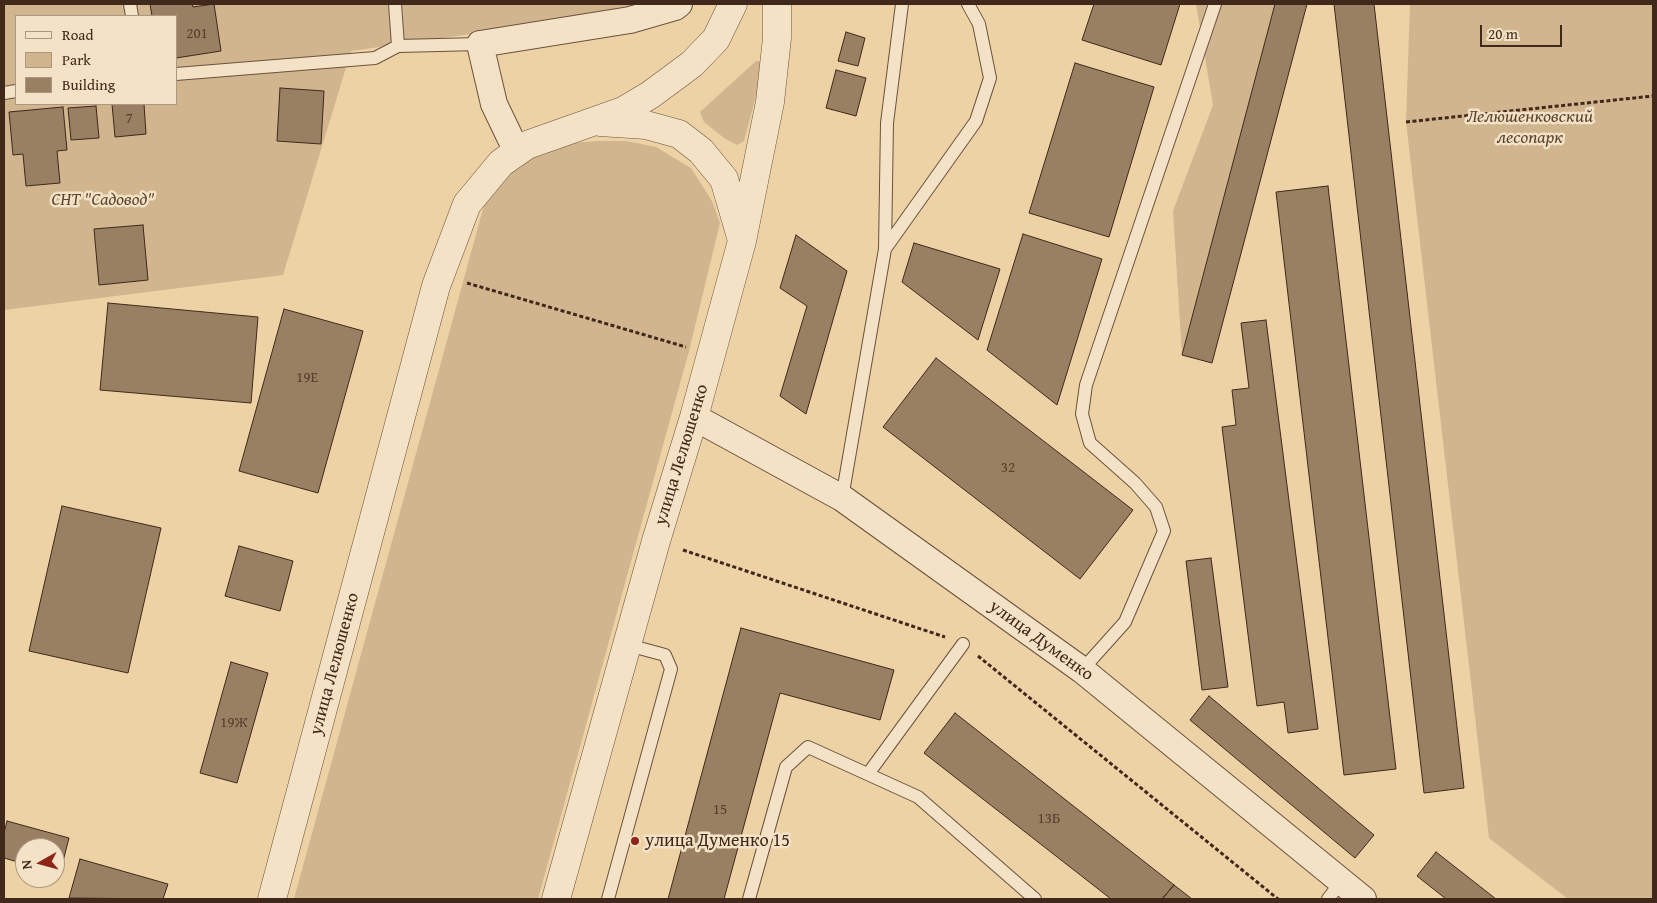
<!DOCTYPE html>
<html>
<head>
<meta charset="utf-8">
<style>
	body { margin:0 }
	#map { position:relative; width:1657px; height:903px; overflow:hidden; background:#edd2a6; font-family:"Gentium Book Plus",serif }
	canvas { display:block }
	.frame { position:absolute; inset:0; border:5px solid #40281a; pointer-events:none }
	.legend { position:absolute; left:15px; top:15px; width:162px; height:90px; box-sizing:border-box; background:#f3e2c5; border:1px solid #ab9881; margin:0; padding:6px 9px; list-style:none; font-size:15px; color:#40281a }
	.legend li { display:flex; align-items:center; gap:10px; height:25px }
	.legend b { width:25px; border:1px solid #ab9881 }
	.north { position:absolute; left:15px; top:838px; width:50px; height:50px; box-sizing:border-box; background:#f3e2c5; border:1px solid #ab9881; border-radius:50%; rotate:263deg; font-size:14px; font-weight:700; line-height:20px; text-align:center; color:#40281a }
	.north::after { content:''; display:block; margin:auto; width:18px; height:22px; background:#8f2418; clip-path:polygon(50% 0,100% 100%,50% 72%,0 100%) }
	.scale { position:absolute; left:1480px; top:25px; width:82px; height:22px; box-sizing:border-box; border:2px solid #40281a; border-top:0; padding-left:6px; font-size:15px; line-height:18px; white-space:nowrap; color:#40281a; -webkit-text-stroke:4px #f3e2c5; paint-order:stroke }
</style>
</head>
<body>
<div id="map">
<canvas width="1657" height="903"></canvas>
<div class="frame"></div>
<ul class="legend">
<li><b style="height:6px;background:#f3e2c5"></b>Road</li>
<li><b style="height:14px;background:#d0b58e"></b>Park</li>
<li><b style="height:14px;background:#9a8063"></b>Building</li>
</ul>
<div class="north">N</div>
<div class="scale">20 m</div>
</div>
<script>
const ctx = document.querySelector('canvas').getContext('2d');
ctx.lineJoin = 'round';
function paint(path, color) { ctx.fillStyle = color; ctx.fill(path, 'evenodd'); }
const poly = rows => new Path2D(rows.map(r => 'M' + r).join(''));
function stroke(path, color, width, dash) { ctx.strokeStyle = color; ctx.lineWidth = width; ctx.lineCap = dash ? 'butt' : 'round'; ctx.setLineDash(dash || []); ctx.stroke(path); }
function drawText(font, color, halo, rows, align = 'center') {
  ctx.font = font + ' "Gentium Book Plus",serif'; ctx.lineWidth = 5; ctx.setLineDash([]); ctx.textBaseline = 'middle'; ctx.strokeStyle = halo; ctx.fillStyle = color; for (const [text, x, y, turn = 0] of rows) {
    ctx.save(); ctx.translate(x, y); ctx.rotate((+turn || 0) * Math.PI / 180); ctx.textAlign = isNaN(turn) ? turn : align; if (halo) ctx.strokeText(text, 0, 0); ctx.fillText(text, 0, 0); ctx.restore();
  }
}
paint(poly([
	[4,4,682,4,351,51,283,275,4,310],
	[16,16,176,16,176,104,16,104],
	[1196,4,1275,4,1182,355,1173,211,1213,105],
	[1410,4,1653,4,1653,899,1568,899,1489,838,1406,122],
	[756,61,763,61,763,69,744,141,737,145,724,138,704,122,700,112],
	[599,141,626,141,656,147,691,168,712,201,720,223,689,351,538,899,294,899,486,198,511,170,541,152,569,143]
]), '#d0b58e');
const building = poly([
	[150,4,192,4,193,7,214,4,221,51,176,58,176,16,152,16,150,4],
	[1094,4,1180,4,1161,65,1082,40,1094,4],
	[1275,4,1307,4,1212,363,1182,355,1275,4],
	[1334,4,1374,4,1464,788,1424,793,1334,4],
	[846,32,865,38,858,66,838,61,846,32],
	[1075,63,1154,87,1109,237,1029,213,1075,63],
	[836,70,866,78,856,116,826,108,836,70],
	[280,88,324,91,321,144,277,141,280,88],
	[112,104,144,104,146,134,115,137,112,104],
	[96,106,99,138,71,140,68,108,96,106],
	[63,107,67,150,57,151,60,183,26,186,23,154,13,155,9,112,63,107],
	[1328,186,1396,769,1344,775,1276,192,1328,186],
	[143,225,148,280,99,285,94,229,143,225],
	[1023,234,1102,259,1057,405,987,350,1023,234],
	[796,235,847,271,806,414,780,396,807,306,780,288,796,235],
	[914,243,1000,269,978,340,902,282,914,243],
	[108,303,258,317,251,403,100,390,108,303],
	[284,309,363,331,318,493,239,471,284,309],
	[1266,320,1318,729,1288,733,1284,702,1257,706,1222,427,1236,425,1232,390,1249,388,1241,323,1266,320],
	[936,358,1133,510,1080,579,883,427,936,358],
	[62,506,161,528,128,673,29,651,62,506],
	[239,546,293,561,280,611,225,596,239,546],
	[1211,558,1228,687,1202,690,1186,561,1211,558],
	[741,628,894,670,880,720,780,693,724,899,668,899,741,628],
	[231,662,268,673,237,783,200,773,231,662],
	[1209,696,1374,835,1355,858,1190,720,1209,696],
	[955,713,1174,885,1162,899,1111,899,924,753,955,713],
	[7,821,69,838,60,873,55,872,55,848,25,848,25,864,4,858,4,833,7,821],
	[1436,852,1496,899,1446,899,1417,876,1436,852],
	[80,859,168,884,163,899,69,898,80,859],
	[1174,885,1192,899,1162,899,1174,885]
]);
paint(building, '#9a8063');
stroke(building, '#40281a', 1);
const service = poly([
	[130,4,132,16],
	[395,4,398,46],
	[176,74,375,58,398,46,480,44],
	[4,93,16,91],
	[885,249,976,121,990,78,979,24,968,4],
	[842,498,885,249,887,123,902,4],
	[1082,670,1125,622,1164,531,1156,507,1135,483,1090,443,1082,414,1086,385,1215,4],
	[868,774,963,644],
	[608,899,671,669,665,655,628,645],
	[749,899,786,767,808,747,918,797,1035,899],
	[1328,899,1341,882]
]);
const minor = poly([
	[517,152,494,104,480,44,630,20,675,7,679,4],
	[694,417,842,498,1082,670,1363,899]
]);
const tertiary = poly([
	[600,122,646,125,679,134,701,151,724,179,741,237],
	[272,899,436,286,467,204,501,163,527,145,623,111,650,95,692,64,716,39,733,4],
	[556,899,656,541,694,417,742,241,770,102,777,38,777,4]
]);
stroke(service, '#6b523d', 14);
stroke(minor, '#6b523d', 28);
stroke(tertiary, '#6b523d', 29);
stroke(poly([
	[1406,122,1653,96],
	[467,283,686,347],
	[683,550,945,637],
	[978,656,1278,899]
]), '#40281a', 3, [4, 2.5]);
stroke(service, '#f3e2c5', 12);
stroke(minor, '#f3e2c5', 26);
stroke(tertiary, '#f3e2c5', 28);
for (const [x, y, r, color] of [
	[635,841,5,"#8f2418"]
]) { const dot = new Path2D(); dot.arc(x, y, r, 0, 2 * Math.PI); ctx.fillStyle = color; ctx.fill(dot); stroke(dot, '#f3e2c5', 2); }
drawText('15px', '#563e2c', null, [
	["201",197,34],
	["7",129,119],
	["19Е",307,378],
	["32",1008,468],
	["19Ж",234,723],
	["15",720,810],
	["13Б",1049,819]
]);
drawText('italic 18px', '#5d4431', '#f3e2c5', [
	["Лелюшенковский",1530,117],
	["лесопарк",1530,138],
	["СНТ \"Садовод\"",103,200]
]);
drawText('18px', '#40281a', '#f3e2c5', [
	["улица Лелюшенко",682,455,-73],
	["улица Думенко",1041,641,36],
	["улица Лелюшенко",335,664,-75]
]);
drawText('18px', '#40281a', '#f3e2c5', [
	["улица Думенко 15",645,841]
], 'left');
</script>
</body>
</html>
